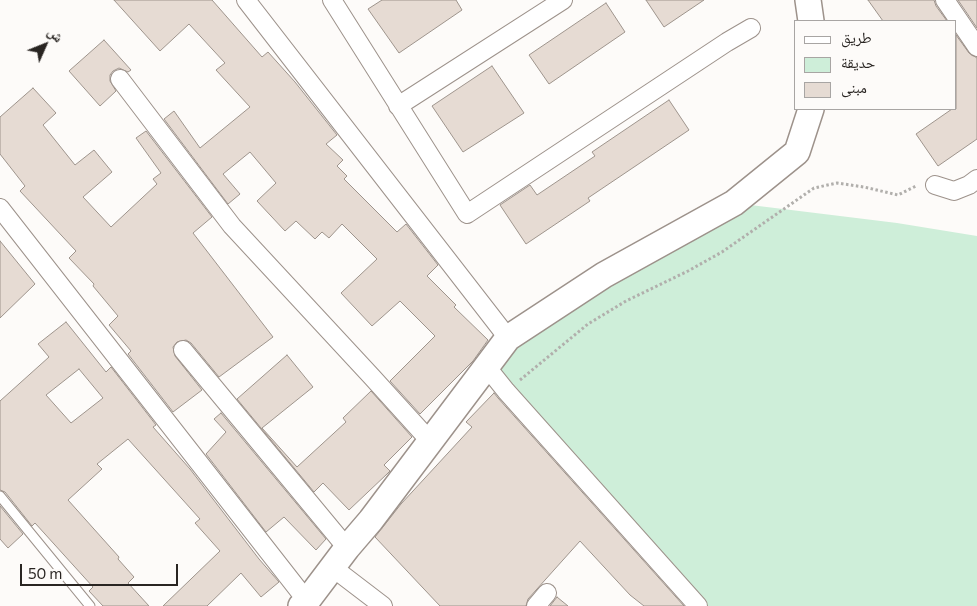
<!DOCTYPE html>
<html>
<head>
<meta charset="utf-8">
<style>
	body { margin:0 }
	#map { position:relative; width:977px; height:606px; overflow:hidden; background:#fdfbf9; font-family:Commissioner,"Noto Naskh Arabic",sans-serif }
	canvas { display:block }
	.legend { position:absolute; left:794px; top:20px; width:162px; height:90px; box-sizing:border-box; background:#fdfbf9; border:1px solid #a8a5a3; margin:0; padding:6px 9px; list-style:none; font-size:15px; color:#292522 }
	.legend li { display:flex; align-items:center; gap:10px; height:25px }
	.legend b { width:25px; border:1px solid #a8a5a3 }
	.north { position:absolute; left:20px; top:20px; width:50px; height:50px; -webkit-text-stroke:4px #fdfbf9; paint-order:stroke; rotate:46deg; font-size:14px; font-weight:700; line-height:20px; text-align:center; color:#292522 }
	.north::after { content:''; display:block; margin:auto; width:18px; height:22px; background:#292522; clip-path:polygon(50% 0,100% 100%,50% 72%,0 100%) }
	.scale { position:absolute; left:20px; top:564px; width:158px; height:22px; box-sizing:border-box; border:2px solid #292522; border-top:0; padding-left:6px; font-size:15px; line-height:18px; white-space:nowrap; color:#292522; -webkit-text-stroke:4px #fdfbf9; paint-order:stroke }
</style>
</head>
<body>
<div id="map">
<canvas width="977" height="606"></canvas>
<ul class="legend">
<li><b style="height:6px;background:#fff"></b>طريق</li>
<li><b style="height:14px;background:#ceeed9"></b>حديقة</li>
<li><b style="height:14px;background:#e6dbd3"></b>مبنى</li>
</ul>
<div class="north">ش</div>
<div class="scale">50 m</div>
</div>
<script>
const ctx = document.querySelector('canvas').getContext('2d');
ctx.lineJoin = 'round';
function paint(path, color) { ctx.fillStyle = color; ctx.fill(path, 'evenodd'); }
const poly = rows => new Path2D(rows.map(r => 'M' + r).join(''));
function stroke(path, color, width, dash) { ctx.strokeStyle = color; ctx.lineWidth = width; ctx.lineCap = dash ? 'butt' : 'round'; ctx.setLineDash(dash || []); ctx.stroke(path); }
paint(poly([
	[734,203,897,223,977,236,977,606,699,606,486,366]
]), '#ceeed9');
const building = poly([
	[114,0,212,0,262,57,268,52,295,82,337,135,326,144,343,160,337,166,347,176,344,179,397,232,406,224,438,265,427,276,456,305,454,307,488,340,473,361,420,414,390,381,435,336,400,301,372,326,341,293,377,259,342,224,329,238,322,232,315,239,296,221,285,231,257,201,276,183,250,152,223,174,240,194,228,204,164,119,174,111,200,148,250,107,216,70,225,63,189,24,160,51,114,0],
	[382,0,456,0,462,10,399,53,368,9,382,0],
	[646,0,704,0,664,27,646,0],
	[868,0,934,0,936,6,947,21,883,21,868,0],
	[958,0,977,0,977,28,958,0],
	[606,3,625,32,549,84,529,55,606,3],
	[956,35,969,53,977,58,977,139,938,166,916,134,952,109,956,109,956,35],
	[104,40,131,70,128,72,119,68,113,71,110,75,110,81,116,91,100,106,69,71,104,40],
	[492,66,524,113,463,152,432,106,492,66],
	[33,88,56,113,43,125,75,165,94,150,112,172,83,197,111,227,157,184,153,179,161,173,136,138,146,131,212,217,193,233,273,337,219,377,191,343,186,340,177,342,173,347,175,356,202,390,173,412,128,354,131,351,109,325,118,316,93,286,94,284,69,258,76,251,20,191,25,186,0,154,0,117,33,88],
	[669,100,689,130,588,198,590,201,526,244,500,205,530,185,537,195,595,156,592,152,669,100],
	[0,241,35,284,0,318,0,241],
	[66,322,106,372,111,367,156,425,153,427,190,469,259,559,279,582,261,597,241,573,207,606,163,606,220,551,195,523,200,519,128,439,97,464,102,469,68,500,119,557,118,559,134,577,128,583,149,606,103,606,89,591,93,587,35,523,32,526,5,492,0,490,0,401,49,357,38,344,66,322],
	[79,369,103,398,71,423,46,395,79,369],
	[287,355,313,387,262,428,297,467,346,422,343,418,371,391,412,437,384,465,390,471,387,474,349,510,323,483,314,492,237,399,287,355],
	[494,393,498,398,684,606,644,606,630,595,580,541,528,599,526,606,440,606,375,537,401,504,472,427,466,422,494,393],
	[221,413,326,539,316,550,284,517,266,532,206,454,226,432,214,419,221,413],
	[0,506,23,534,8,548,0,539,0,506],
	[557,597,568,606,550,606,557,597]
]);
paint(building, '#e6dbd3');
stroke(building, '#9e948c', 1);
const service = poly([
	[0,496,90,606]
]);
const minor = poly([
	[246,0,508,338],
	[332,0,467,214,727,42,751,28],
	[945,0,977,47],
	[120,79,232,226,372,377,430,441],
	[398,106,563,0],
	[935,185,954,191,969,185,977,179],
	[0,208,307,601,302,606],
	[183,350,347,548],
	[486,366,506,391,698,606],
	[332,567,383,606],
	[536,606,547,593]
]);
const secondary = poly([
	[808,0,811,21],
	[301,606,307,601,347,548,371,520,508,338,604,275,734,203,797,152,811,109]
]);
stroke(service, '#9d928b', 11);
stroke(minor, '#9d928b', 20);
stroke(secondary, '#9d928b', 28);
stroke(poly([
	[520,380,588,324,626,301,688,271,722,252,814,188,837,183,864,187,898,195,916,186]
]), '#b1afac', 3, [2.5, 2.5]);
stroke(service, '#fff', 9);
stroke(minor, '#fff', 18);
stroke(secondary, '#fff', 25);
</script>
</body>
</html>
